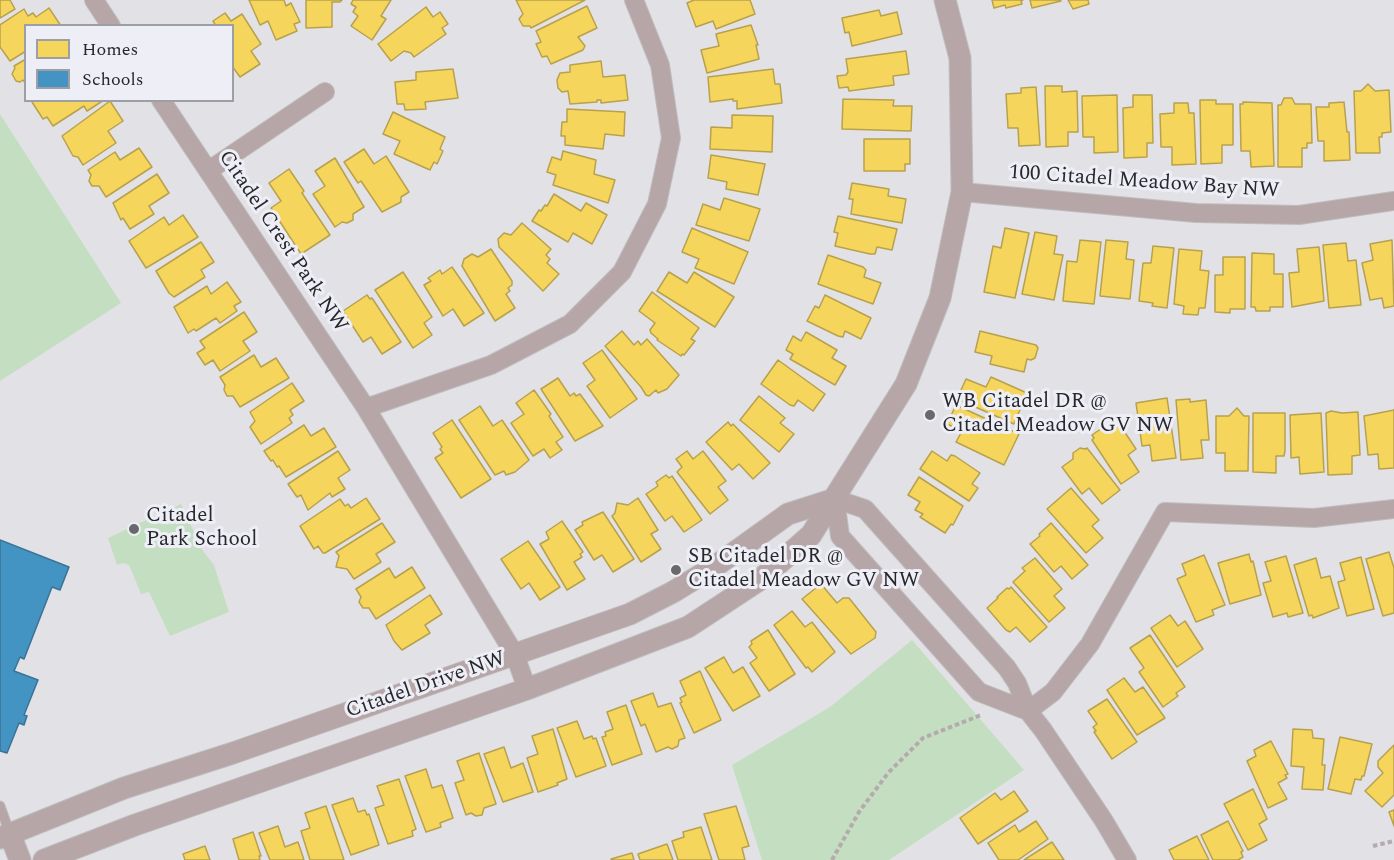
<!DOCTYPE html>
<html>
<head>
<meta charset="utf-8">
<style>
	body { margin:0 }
	#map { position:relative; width:1394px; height:860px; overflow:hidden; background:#e2e2e6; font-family:Spectral,serif }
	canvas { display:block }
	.legend { position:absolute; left:24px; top:24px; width:210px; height:78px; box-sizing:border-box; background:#edeef6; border:2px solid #9e9fa5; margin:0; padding:8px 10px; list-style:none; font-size:18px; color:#28282b }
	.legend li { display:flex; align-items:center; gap:12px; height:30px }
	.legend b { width:30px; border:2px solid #9e9fa5 }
</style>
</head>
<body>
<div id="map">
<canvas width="1394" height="860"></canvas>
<ul class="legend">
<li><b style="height:16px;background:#f6d55c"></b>Homes</li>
<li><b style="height:16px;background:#4393c3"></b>Schools</li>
</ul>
</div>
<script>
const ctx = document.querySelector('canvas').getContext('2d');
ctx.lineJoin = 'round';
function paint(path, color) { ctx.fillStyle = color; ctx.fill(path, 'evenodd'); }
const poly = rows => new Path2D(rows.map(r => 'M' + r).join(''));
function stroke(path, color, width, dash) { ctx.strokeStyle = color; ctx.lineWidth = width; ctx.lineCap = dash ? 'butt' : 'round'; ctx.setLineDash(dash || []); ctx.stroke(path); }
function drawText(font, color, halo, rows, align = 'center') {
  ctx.font = font + ' Spectral,serif'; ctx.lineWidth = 6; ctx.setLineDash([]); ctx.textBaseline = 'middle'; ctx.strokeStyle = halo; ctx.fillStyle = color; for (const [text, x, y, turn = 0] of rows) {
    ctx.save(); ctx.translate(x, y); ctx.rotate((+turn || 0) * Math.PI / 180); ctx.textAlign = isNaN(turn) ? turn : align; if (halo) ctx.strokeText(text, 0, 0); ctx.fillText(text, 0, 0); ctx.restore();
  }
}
paint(poly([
	[0,114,121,303,0,381],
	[181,504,203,551,214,565,229,612,170,636,149,592,141,594,129,565,123,563,117,565,108,538],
	[912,640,1024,770,889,860,762,860,732,765,830,707]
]), '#c4dec2');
const homes = poly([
	[0,0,10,0,15,9,0,18,0,0],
	[249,0,284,0,286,6,291,3,300,22,294,24,297,31,276,40,268,21,260,25,249,0],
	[306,0,342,0,340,2,332,2,332,27,306,28,306,0],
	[353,0,391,0,381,16,386,19,372,40,351,26,358,16,353,12,356,7,351,4,353,0],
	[516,0,585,0,531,28,530,26,523,26,519,19,523,14,516,0],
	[694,0,750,0,755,14,716,29,713,21,696,27,687,3,694,0],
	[992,0,1023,0,1021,1,1022,4,1006,8,1005,5,994,8,992,0],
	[1030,0,1060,0,1061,1,1032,8,1030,0],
	[1068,0,1088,0,1089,4,1073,9,1068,0],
	[587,6,597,28,578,37,585,46,583,50,551,64,547,56,542,57,536,44,541,42,536,31,587,6],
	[426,7,433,17,440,12,448,24,442,28,446,34,414,57,411,53,404,51,391,61,378,44,426,7],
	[49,8,61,26,26,26,26,51,10,61,0,47,0,25,24,9,28,16,33,13,36,17,49,8],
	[879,10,881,16,897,12,902,34,852,46,849,32,845,33,842,18,879,10],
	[225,13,231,21,242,14,261,44,251,51,260,64,240,77,232,66,232,26,216,26,213,21,225,13],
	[751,25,758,45,756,45,759,59,707,73,701,50,719,46,716,34,751,25],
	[906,51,909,74,893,76,894,85,849,91,848,87,839,88,837,76,846,75,848,72,846,59,906,51],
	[26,59,26,84,23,80,20,82,16,81,12,74,15,68,14,66,26,59],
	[601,61,603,77,625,75,628,100,601,103,601,100,597,100,597,102,570,104,568,91,562,92,558,88,557,80,560,73,570,72,570,65,601,61],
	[453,69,458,98,425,102,426,109,405,110,404,104,397,104,395,82,416,80,416,72,453,69],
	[773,69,775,84,780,84,782,103,737,109,737,101,733,101,733,99,710,102,708,77,773,69],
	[1368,84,1375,91,1389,90,1391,132,1382,133,1382,137,1379,137,1380,153,1356,153,1354,91,1361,91,1368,84],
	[1045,86,1062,86,1062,92,1077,91,1078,132,1068,132,1068,146,1046,147,1045,86],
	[1036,87,1040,145,1019,146,1018,128,1008,128,1006,94,1021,93,1021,88,1036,87],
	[1117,95,1118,152,1094,153,1094,137,1083,137,1082,96,1117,95],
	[1133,95,1152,95,1153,143,1147,143,1147,157,1124,158,1123,108,1133,107,1133,95],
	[1284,98,1292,98,1295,104,1311,104,1312,143,1307,143,1307,148,1302,148,1302,167,1278,167,1278,105,1281,105,1284,98],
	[843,99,894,100,893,106,912,106,911,131,842,129,843,99],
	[35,100,104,100,87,111,84,106,53,126,47,117,43,119,32,102,35,100],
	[1200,100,1216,100,1216,104,1233,104,1233,145,1222,145,1222,163,1201,164,1200,100],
	[110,101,123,121,108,131,116,143,83,165,78,157,73,156,62,136,110,101],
	[1243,102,1272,103,1274,166,1251,167,1250,151,1241,151,1240,104,1243,104,1243,102],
	[1344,102,1347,132,1349,132,1350,160,1324,161,1324,141,1318,141,1316,107,1329,107,1329,103,1344,102],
	[1174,103,1188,103,1189,113,1194,113,1196,164,1172,165,1172,147,1161,147,1160,114,1174,113,1174,103],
	[567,109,625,112,624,136,605,134,603,149,565,145,565,136,561,136,562,122,567,122,567,109],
	[393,112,445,137,440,149,443,151,437,164,434,162,430,170,394,154,400,141,383,134,393,112],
	[732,115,773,116,772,152,710,149,711,127,732,128,732,115],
	[864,139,910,139,910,164,905,164,905,171,864,171,864,139],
	[139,148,152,167,106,197,99,186,92,186,89,181,91,175,88,170,115,152,120,160,139,148],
	[364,149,374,164,386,156,409,192,401,197,401,202,382,212,361,181,358,183,344,162,364,149],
	[563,151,596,160,594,174,615,180,608,203,553,185,556,175,547,172,552,157,561,160,563,151],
	[711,155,765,164,758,195,726,189,727,182,708,178,711,155],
	[335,158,364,207,353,214,353,220,347,223,342,222,335,227,313,194,325,186,315,171,335,158],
	[289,169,304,191,302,193,330,235,301,254,271,208,281,201,269,183,289,169],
	[157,174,169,193,149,206,154,214,130,229,123,218,121,220,113,203,157,174],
	[852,183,889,189,888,196,906,199,902,223,851,214,853,199,849,199,852,183],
	[554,194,581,211,586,203,607,215,592,244,573,233,568,242,532,221,539,210,541,211,545,205,547,206,554,194],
	[724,198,760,209,749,241,696,225,703,204,720,210,724,198],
	[183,215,198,237,146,268,129,241,164,217,169,225,183,215],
	[838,216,897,229,892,250,877,247,875,254,870,254,835,246,838,233,834,232,838,216],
	[522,223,551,249,546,255,550,259,547,263,559,274,543,291,499,247,498,239,504,233,511,235,522,223],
	[692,228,748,252,734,284,695,268,699,259,682,252,692,228],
	[1005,228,1029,233,1015,298,984,292,993,246,1001,248,1005,228],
	[1035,232,1057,236,1054,254,1063,255,1054,300,1022,294,1035,232],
	[1080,240,1101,242,1094,304,1063,301,1067,261,1077,262,1080,240],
	[1106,240,1128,242,1126,259,1134,260,1130,299,1100,296,1106,240],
	[1392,240,1394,306,1384,308,1382,298,1370,300,1362,263,1373,260,1370,244,1392,240],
	[201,242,214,262,201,270,205,277,174,297,169,293,156,271,201,242],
	[1346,243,1348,261,1356,260,1361,305,1329,308,1323,245,1346,243],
	[1153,246,1174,248,1167,308,1152,306,1153,303,1139,301,1143,263,1151,263,1153,246],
	[1319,247,1324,301,1292,307,1289,273,1299,272,1297,249,1319,247],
	[491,249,512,281,512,285,508,288,510,291,506,294,515,308,495,321,462,266,464,259,472,254,478,257,491,249],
	[1179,249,1202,251,1200,270,1209,271,1205,308,1199,308,1198,315,1183,314,1184,306,1174,304,1179,249],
	[1252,253,1274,254,1274,274,1283,274,1283,307,1270,307,1270,311,1256,311,1255,307,1251,307,1252,253],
	[828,255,863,267,866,270,864,277,881,283,873,304,818,284,828,255],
	[1223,257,1245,257,1245,309,1230,309,1230,313,1215,312,1215,275,1223,275,1223,257],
	[452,267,484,313,464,326,453,309,443,316,424,285,431,281,428,278,440,270,442,274,452,267],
	[403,272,432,317,424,323,432,335,413,348,375,290,403,272],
	[669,272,687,283,694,272,734,297,715,327,657,291,669,272],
	[227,282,241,302,234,306,237,311,220,323,216,318,196,331,194,329,188,333,174,307,207,286,211,294,227,282],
	[652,292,699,328,691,339,695,341,684,355,682,354,681,356,657,340,658,339,651,333,650,330,655,323,639,311,652,292],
	[367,295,370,299,372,298,401,342,382,354,371,337,363,342,343,311,367,295],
	[825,295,871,318,861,339,845,331,843,337,838,336,807,321,815,306,819,308,825,295],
	[244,312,257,332,243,341,250,351,220,371,213,360,205,365,197,353,205,348,200,341,244,312],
	[622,331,634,345,638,341,641,345,647,339,679,375,667,389,658,393,656,390,649,396,646,395,641,387,605,346,622,331],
	[980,331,1036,345,1038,348,1035,358,1031,360,1027,359,1024,372,990,364,992,356,975,352,980,331],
	[806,332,837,350,832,358,846,366,835,385,790,359,793,354,786,350,793,336,801,341,806,332],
	[602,350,637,399,610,418,587,386,595,380,583,363,602,350],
	[254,355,261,367,276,358,289,378,240,407,233,396,227,396,224,390,225,385,220,377,254,355],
	[778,360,825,394,813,411,798,400,794,406,790,405,761,384,778,360],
	[991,377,1027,393,1014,424,957,399,966,379,986,387,991,377],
	[558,378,570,396,574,393,576,396,580,394,603,426,575,441,541,389,558,378],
	[292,383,304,401,290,410,293,415,289,418,292,423,261,444,250,427,255,421,250,412,292,383],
	[534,390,551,414,549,416,563,437,556,442,562,450,550,458,544,449,533,456,511,423,524,414,516,403,534,390],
	[759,396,785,418,780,423,794,434,779,452,740,420,759,396],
	[1167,398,1176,458,1152,461,1150,445,1142,446,1136,403,1167,398],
	[1190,399,1190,402,1206,400,1209,440,1201,440,1203,458,1181,460,1176,400,1190,399],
	[956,405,1019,434,1004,465,956,442,962,431,947,424,956,405],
	[480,406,493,426,502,420,529,460,515,472,506,475,504,471,495,475,459,420,480,406],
	[1237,408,1244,416,1249,416,1248,471,1225,471,1225,453,1216,453,1216,416,1229,416,1237,408],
	[1394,410,1394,468,1379,469,1378,454,1368,455,1364,416,1394,410],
	[1331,411,1342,413,1358,412,1360,455,1352,456,1352,474,1328,475,1326,413,1331,411],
	[1253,413,1285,413,1285,451,1284,456,1276,456,1276,473,1253,472,1253,413],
	[1321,413,1324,472,1300,474,1299,457,1291,458,1290,415,1321,413],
	[452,420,491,479,461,498,435,458,443,453,440,449,442,447,433,433,452,420],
	[728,422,731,426,733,424,770,463,753,479,739,464,732,470,706,442,728,422],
	[1118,422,1136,449,1128,455,1139,472,1121,484,1092,440,1094,438,1092,435,1105,426,1107,429,1118,422],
	[304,425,311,436,324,428,336,447,286,477,279,466,277,467,273,460,271,461,264,451,304,425],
	[1080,448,1085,449,1087,448,1120,490,1102,504,1089,488,1082,494,1062,467,1073,459,1073,453,1080,448],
	[338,451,350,470,338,478,345,489,332,497,330,493,308,510,301,495,297,497,288,484,338,451],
	[687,451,693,459,703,451,726,481,718,487,728,500,710,514,677,472,682,467,676,459,687,451],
	[932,451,947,461,951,455,955,456,980,473,972,484,978,488,969,501,920,469,932,451],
	[666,475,669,478,672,476,702,520,684,532,672,516,665,521,646,494,658,486,656,482,666,475],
	[919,477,963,506,953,525,951,524,945,533,920,517,923,514,915,510,920,502,908,495,919,477],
	[1071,488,1099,520,1092,526,1103,538,1086,553,1047,509,1071,488],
	[366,498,380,519,325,553,323,553,318,546,314,549,300,526,340,499,345,506,348,504,351,508,366,498],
	[638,498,658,530,651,534,661,549,641,562,612,516,615,513,617,503,628,505,638,498],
	[603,512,634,559,613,572,602,555,594,560,575,530,583,525,582,522,603,512],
	[562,521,583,552,580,554,582,557,574,562,585,579,567,590,540,544,549,539,546,532,562,521],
	[382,523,395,542,376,554,381,562,354,579,347,569,336,567,339,556,336,552,382,523],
	[1051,523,1088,565,1072,579,1061,566,1054,572,1030,544,1040,536,1039,534,1051,523],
	[528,541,560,587,540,600,529,583,521,589,501,559,528,541],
	[1389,552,1394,568,1394,613,1383,616,1366,559,1389,552],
	[1249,554,1251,562,1253,561,1261,595,1230,604,1218,563,1249,554],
	[1204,555,1225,605,1212,610,1214,615,1196,622,1177,579,1186,575,1182,564,1204,555],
	[1286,556,1303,613,1288,617,1287,613,1273,617,1263,583,1271,581,1265,562,1286,556],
	[1361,557,1374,609,1347,616,1338,582,1345,580,1340,563,1361,557],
	[1035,558,1062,589,1054,596,1065,608,1049,622,1013,582,1025,571,1022,568,1035,558],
	[1316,558,1321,578,1330,576,1339,608,1313,618,1312,615,1309,616,1294,565,1316,558],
	[412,567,425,588,376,619,369,608,363,608,359,602,361,597,356,589,389,568,395,578,412,567],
	[821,584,837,603,843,598,849,598,876,632,875,638,851,654,802,599,821,584],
	[1011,587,1047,627,1030,642,1016,627,1010,632,1006,630,987,608,998,598,997,597,1007,588,1009,589,1011,587],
	[430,595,442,614,425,625,430,633,402,650,394,641,386,625,430,595],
	[792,611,805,627,812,622,835,652,812,672,808,667,806,668,774,625,792,611],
	[1170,615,1178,626,1185,621,1203,649,1177,667,1151,628,1170,615],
	[768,630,795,674,769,691,750,663,757,658,749,647,752,644,751,641,768,630],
	[1150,635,1185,687,1176,693,1178,696,1163,707,1139,672,1144,668,1130,648,1150,635],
	[724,657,733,673,743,667,760,696,733,711,705,668,724,657],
	[700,671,721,720,694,733,680,703,682,702,680,698,686,695,680,681,700,671],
	[1124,678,1135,692,1143,687,1165,718,1137,735,1107,690,1124,678],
	[653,693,658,707,671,703,685,738,679,740,678,746,672,749,668,747,656,752,645,724,641,726,631,701,653,693],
	[1107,699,1137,742,1112,759,1094,732,1096,731,1093,727,1097,724,1088,711,1107,699],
	[626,705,642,754,612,765,602,737,606,736,605,732,613,729,607,712,626,705],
	[577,721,584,739,592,736,593,739,596,738,606,766,576,777,557,728,577,721],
	[553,729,567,779,557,783,558,785,538,792,527,758,538,754,532,736,553,729],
	[1293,729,1312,730,1313,738,1324,739,1322,765,1325,765,1323,790,1302,789,1304,767,1291,766,1293,729],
	[1340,737,1372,744,1364,776,1362,776,1361,780,1355,779,1351,794,1328,789,1340,737],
	[1271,741,1288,774,1285,775,1287,778,1278,783,1287,799,1268,808,1247,761,1256,756,1254,750,1271,741],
	[1394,745,1394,795,1382,807,1365,791,1383,773,1378,767,1378,761,1394,745],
	[504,747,511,768,523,763,533,792,503,802,484,754,504,747],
	[479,753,496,804,484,808,482,815,476,816,471,813,466,815,455,783,464,780,457,761,479,753],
	[426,769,432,788,442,785,453,818,440,823,441,827,426,832,405,776,426,769],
	[399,779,416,829,412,831,413,836,388,844,375,808,384,805,377,786,399,779],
	[1253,789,1267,819,1259,824,1267,840,1248,850,1224,804,1253,789],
	[1014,791,1028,811,978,844,960,818,995,793,1001,800,1014,791],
	[353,798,358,812,365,810,367,815,369,814,379,845,351,855,332,805,353,798],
	[326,806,344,860,310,860,301,831,310,828,305,813,326,806],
	[736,806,749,846,742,848,745,860,719,860,704,814,736,806],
	[1394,810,1394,826,1389,812,1394,810],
	[1036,821,1048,839,1018,860,999,860,988,843,1015,825,1019,832,1036,821],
	[1228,821,1243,851,1241,852,1243,857,1238,860,1213,860,1201,835,1228,821],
	[278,826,285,847,298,842,304,860,270,860,259,833,278,826],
	[701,827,712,860,678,860,672,841,684,837,683,832,701,827],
	[253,832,261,856,259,856,260,860,239,860,233,839,253,832],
	[1197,836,1209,860,1174,860,1169,850,1197,836],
	[1052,842,1064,860,1024,860,1052,842],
	[667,844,673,860,640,860,638,854,667,844],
	[205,846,210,860,185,860,183,854,205,846],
	[632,853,634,860,612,860,611,859,632,853]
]);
paint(homes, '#f6d55c');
stroke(homes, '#b8a14d', 1.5);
const schools = poly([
	[0,540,69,567,60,590,52,587,24,659,20,657,14,671,38,680,24,715,27,716,24,725,19,723,7,753,0,751,0,540]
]);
paint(schools, '#4393c3');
stroke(schools, '#3b7395', 1.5);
const service = poly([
	[0,806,10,834]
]);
const minor = poly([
	[94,0,111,26],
	[161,100,366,408,515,655,527,689],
	[208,171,325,92],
	[962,192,1196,213,1299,215,1394,201],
	[366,408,491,365,570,324,622,272,657,204,671,138,660,65,634,0],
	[1028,711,979,692,840,536,835,499,865,509,1007,668,1017,683,1028,711,1043,730,1104,821,1127,860],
	[1028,711,1053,692,1090,644,1165,512,1314,518,1394,509]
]);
const tertiary = poly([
	[10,834,20,860],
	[0,838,124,788,233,753,630,614,673,592,717,565,788,514,835,499],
	[44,860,135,825,527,689,688,627,761,579,811,535,906,384,940,298,962,192,960,58,945,0]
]);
stroke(service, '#bebec0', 11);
stroke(minor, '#bebec0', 20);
stroke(tertiary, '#bebec0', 23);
stroke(poly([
	[1373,846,1394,841],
	[832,860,859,812,888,773,923,738,981,715]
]), '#b5aaac', 4, [4.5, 3]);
stroke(service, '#b7a6a8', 9);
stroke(minor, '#b7a6a8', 18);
stroke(tertiary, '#b7a6a8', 21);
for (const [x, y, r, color] of [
	[930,415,6,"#69696c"],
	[134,529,6,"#69696c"],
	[676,570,6,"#69696c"]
]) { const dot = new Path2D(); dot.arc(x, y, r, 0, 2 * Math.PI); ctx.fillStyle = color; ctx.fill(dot); stroke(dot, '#edeef6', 2); }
drawText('21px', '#28282b', '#edeef6', [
	["100 Citadel Meadow Bay NW",1144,183,4],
	["Citadel Crest Park NW",282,242,56],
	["Citadel Drive NW",426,686,-19]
]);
drawText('21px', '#28282b', '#edeef6', [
	["WB Citadel DR @",942,403],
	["Citadel Meadow GV NW",942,427],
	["Citadel",146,517],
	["Park School",146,541],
	["SB Citadel DR @",688,558],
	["Citadel Meadow GV NW",688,582]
], 'left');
</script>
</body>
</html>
